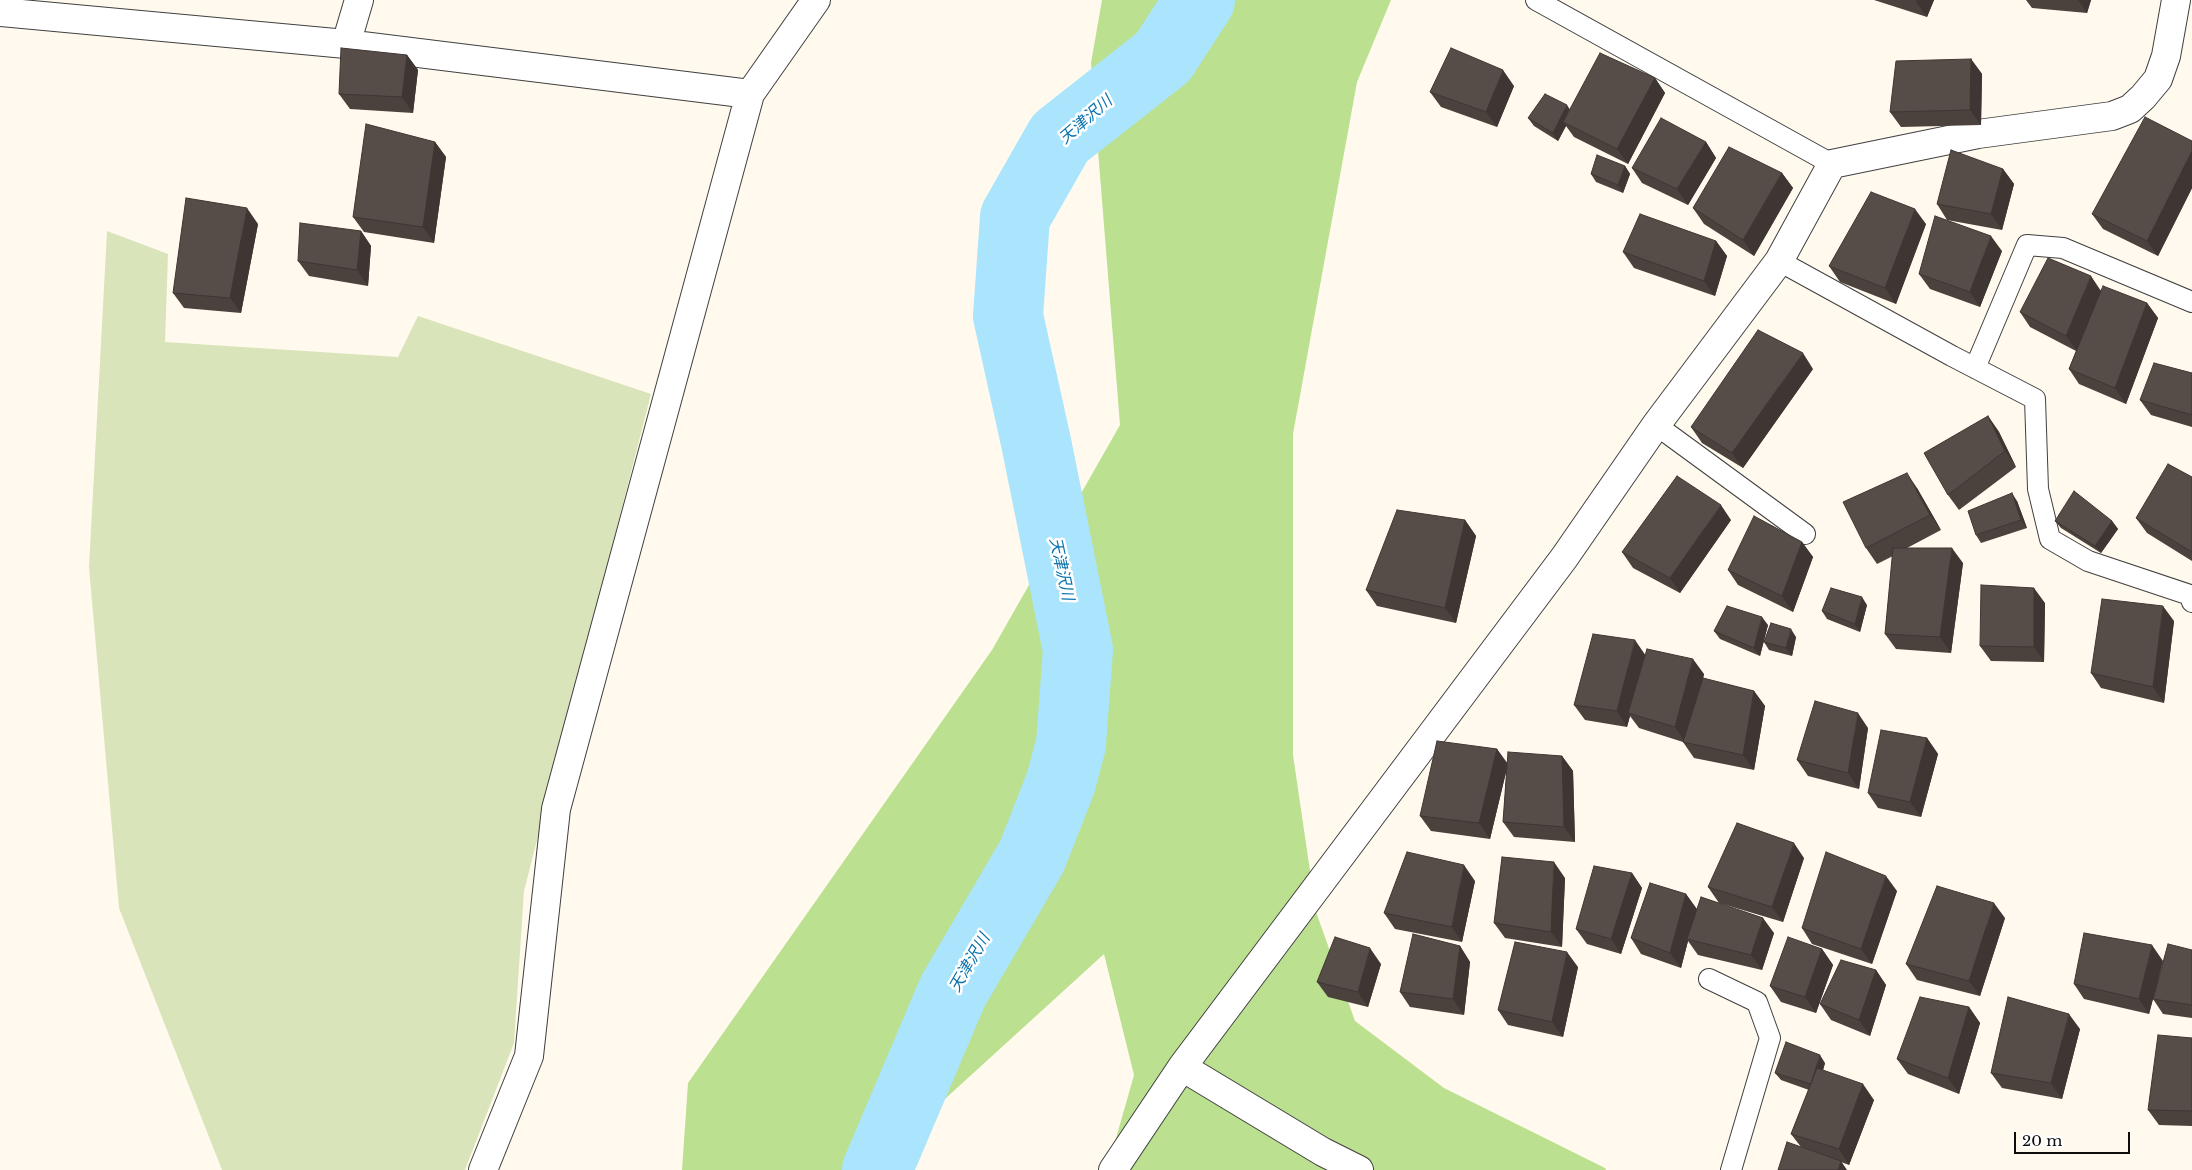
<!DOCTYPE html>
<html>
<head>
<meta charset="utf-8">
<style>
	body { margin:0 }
	#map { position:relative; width:2192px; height:1170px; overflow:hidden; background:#fffaed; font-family:"Libre Baskerville",serif }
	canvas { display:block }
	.scale { position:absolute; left:2014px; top:1132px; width:116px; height:22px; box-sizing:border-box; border:2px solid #0d0d0d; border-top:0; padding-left:6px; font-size:15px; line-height:18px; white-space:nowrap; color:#0d0d0d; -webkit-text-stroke:4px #fff; paint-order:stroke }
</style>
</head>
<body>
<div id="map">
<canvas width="2192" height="1170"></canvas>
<div class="scale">20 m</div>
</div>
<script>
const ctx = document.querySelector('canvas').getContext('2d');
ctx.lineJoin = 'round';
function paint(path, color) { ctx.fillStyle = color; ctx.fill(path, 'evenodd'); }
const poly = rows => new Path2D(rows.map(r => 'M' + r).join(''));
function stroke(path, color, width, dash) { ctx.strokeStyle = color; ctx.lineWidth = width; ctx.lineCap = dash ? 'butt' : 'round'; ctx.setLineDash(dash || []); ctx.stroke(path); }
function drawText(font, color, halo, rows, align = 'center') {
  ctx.font = font + ' "Libre Baskerville","Noto Sans JP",serif'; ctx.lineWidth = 5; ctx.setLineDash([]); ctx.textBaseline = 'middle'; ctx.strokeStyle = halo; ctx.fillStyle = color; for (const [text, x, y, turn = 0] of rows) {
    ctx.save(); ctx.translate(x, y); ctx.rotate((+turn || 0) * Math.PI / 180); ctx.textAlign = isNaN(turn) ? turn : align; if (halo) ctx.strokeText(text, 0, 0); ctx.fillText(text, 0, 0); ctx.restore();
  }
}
paint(poly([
	[1102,0,1391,0,1357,82,1293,434,1293,755,1316,912,1355,1021,1444,1088,1605,1168,1606,1170,1107,1170,1134,1075,1104,954,867,1170,682,1170,688,1083,992,650,1120,425,1091,63]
]), '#bbe090');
paint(poly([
	[107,231,168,254,165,342,398,357,418,316,651,394,524,891,514,1043,465,1170,222,1170,119,908,89,567]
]), '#dae4bb');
stroke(poly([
	[877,1170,953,991,1032,856,1061,782,1071,744,1078,650,1036,442,1008,316,1015,217,1060,138,1163,57,1200,0]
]), '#abe5fd', 70);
const lane = poly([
	[1536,0,1832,164],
	[1779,261,1952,356,2035,399,2038,489,2050,539,2088,561,2190,595,2192,602],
	[1975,368,2027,245,2063,248,2192,302],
	[1656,425,1805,534],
	[1709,979,1757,1002,1770,1038,1731,1170]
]);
const street = poly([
	[0,12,346,44,750,94],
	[346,44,359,0],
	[1182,1067,1323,1152,1359,1170],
	[483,1170,529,1056,556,809,750,94,816,0],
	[1113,1170,1182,1067,1564,558,1656,425,1779,261,1832,164,1978,134,2112,116,2130,109,2143,97,2158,79,2166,56,2176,0]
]);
stroke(lane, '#404040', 22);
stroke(street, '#404040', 30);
stroke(lane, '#fff', 20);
stroke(street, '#fff', 28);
paint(poly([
	[1874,0,1934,0,1927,17],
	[2026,0,2091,0,2087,13,2032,8],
	[407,55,418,70,413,113,350,109,339,94],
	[1971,59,1982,74,1981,125,1901,127,1890,112],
	[1655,78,1665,93,1628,164,1574,137,1566,126,1558,141,1534,126,1528,118,1570,109],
	[1514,86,1497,127,1441,107,1430,92],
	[2192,141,2192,188,2158,256,2103,229,2092,214],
	[435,142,446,157,434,243,364,232,353,217],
	[1706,142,1716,158,1688,205,1642,183,1632,168],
	[1625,166,1630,174,1623,193,1596,182,1591,174],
	[2003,169,2014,184,2002,230,1947,220,1937,204],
	[1782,173,1793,188,1754,256,1704,224,1693,208],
	[258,224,241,313,184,308,173,293],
	[1926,224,1896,304,1840,282,1829,266],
	[361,231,371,246,368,286,309,276,298,261],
	[1716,241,1727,256,1715,296,1634,268,1623,252],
	[2002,251,1980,307,1930,289,1919,274],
	[2101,290,2147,303,2158,318,2126,404,2079,384,2069,369,2076,351,2030,327,2020,312],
	[1813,369,1743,468,1702,443,1691,427],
	[2192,373,2192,427,2151,415,2140,400],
	[1988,416,1999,432,2016,467,1959,510,1948,495],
	[2192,477,2192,561,2147,533,2136,518],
	[1917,488,1941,530,1907,548,1963,563,1951,653,1896,649,1885,634,1893,556,1877,564,1866,548],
	[2017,501,2027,528,1981,543,1976,535],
	[1465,520,1476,536,1456,623,1377,606,1366,590],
	[1731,520,1680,593,1633,568,1622,552],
	[2055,521,2112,521,2118,529,2101,553,2061,528],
	[1802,542,1813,557,1793,612,1738,585,1728,570],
	[2045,603,2044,662,1991,661,1980,646],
	[1867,605,1860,632,1827,619,1822,611],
	[2174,621,2164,703,2101,688,2091,673],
	[1768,625,1760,656,1720,639,1714,631],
	[1796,637,1792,656,1769,650,1764,642],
	[1645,655,1704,674,1703,679,1754,691,1765,706,1754,770,1694,758,1683,742,1639,728,1630,716,1627,727,1585,720,1574,705],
	[1868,728,1859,789,1808,776,1797,760],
	[1927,738,1938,754,1921,817,1878,808,1868,793],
	[1497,749,1507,764,1562,756,1573,771,1575,842,1514,837,1503,822,1507,768,1490,839,1431,831,1420,816],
	[1804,858,1783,922,1719,903,1708,887],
	[1632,873,1642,888,1621,954,1587,944,1576,929],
	[1565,878,1562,947,1505,938,1494,923],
	[1475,881,1462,942,1395,929,1384,913],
	[1897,891,1872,964,1812,944,1802,928],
	[1686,894,1697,909,1774,933,1762,970,1698,955,1688,941,1681,968,1641,954,1631,938],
	[2005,918,1980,996,1917,980,1906,964],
	[1460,946,1470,962,1464,1015,1410,1007,1400,992],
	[1822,949,1833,965,1816,1013,1781,1002,1770,986],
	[2192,950,2192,1018,2163,1014,2153,999,2149,1014,2084,999,2074,984,2163,961,2158,978],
	[1381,964,1368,1007,1328,997,1317,982],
	[1578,967,1563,1037,1508,1025,1498,1010],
	[1876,970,1886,985,1870,1036,1831,1020,1820,1004],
	[1969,1007,1980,1023,1959,1094,1908,1074,1897,1059],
	[2080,1029,2062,1099,2002,1088,1991,1073],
	[2192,1038,2192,1126,2159,1125,2148,1110],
	[1825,1063,1823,1070,1874,1100,1849,1165,1801,1147,1791,1134,1809,1090,1781,1080,1775,1073]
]), '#4b423e');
paint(poly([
	[1917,0,1934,0,1927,17,1916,2],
	[2078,0,2091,0,2087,13],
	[407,55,418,70,413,113,402,97],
	[1971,59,1982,74,1981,125,1970,110],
	[1503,70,1514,86,1497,127,1486,112],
	[1655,78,1665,93,1628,164,1617,149],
	[1567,105,1572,113,1563,122,1566,126,1558,141,1553,133],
	[435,142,446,157,434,243,423,227],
	[1706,142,1716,158,1688,205,1677,189],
	[2192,151,2192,188,2158,256,2147,241],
	[1625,166,1630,174,1623,193,1618,185],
	[2003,169,2014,184,2002,230,1991,214],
	[1782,173,1793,188,1754,256,1743,240],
	[247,208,258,224,241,313,230,298],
	[1915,209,1926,224,1896,304,1885,288],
	[361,231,371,246,368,286,357,270],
	[1991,236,2002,251,1980,307,1970,292],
	[1716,241,1727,256,1715,296,1704,281],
	[2091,276,2101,291,2077,351,2066,336],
	[2147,303,2158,318,2126,404,2115,388],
	[1803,353,1813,369,1743,468,1732,453],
	[1988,416,1999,432,2016,467,2005,451],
	[1907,473,1917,488,1941,530,1930,515],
	[2012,493,2017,501,2027,528,2021,520],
	[1721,505,1731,520,1680,593,1670,578],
	[1465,520,1476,536,1456,623,1445,608],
	[2112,521,2118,529,2101,553,2095,546],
	[1802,542,1813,557,1793,612,1782,596],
	[1952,548,1963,563,1951,653,1940,637],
	[2034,588,2045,603,2044,662,2034,647],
	[1862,597,1867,605,1860,632,1855,624],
	[2163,606,2174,621,2164,703,2153,687],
	[1762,617,1768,625,1760,656,1754,648],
	[1791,629,1796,637,1792,656,1786,648],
	[1635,640,1646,656,1628,713,1630,716,1627,727,1617,711],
	[1693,659,1704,674,1686,743,1675,727],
	[1754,691,1765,706,1754,770,1743,755],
	[1858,713,1868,728,1859,789,1848,773],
	[1927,738,1938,754,1921,817,1910,802],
	[1497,749,1508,764,1490,839,1479,823],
	[1562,756,1573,771,1575,842,1564,827],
	[1794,843,1804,858,1783,922,1772,907],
	[1554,862,1565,878,1562,947,1551,932],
	[1464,865,1475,881,1462,942,1452,927],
	[1632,873,1642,888,1621,954,1611,939],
	[1886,876,1897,891,1872,964,1861,949],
	[1686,894,1697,910,1687,939,1688,941,1681,968,1670,953],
	[1994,903,2005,918,1980,996,1969,981],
	[1763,918,1774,933,1762,970,1751,955],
	[2152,945,2163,961,2149,1014,2139,999],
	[1460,946,1470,962,1464,1015,1453,999],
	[1370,948,1381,964,1368,1007,1358,992],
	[1822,949,1833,965,1816,1013,1805,997],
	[1567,952,1578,967,1563,1037,1552,1022],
	[1876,970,1886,985,1870,1036,1859,1020],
	[1969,1007,1980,1023,1959,1094,1948,1078],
	[2069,1014,2080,1029,2062,1099,2051,1083],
	[1820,1055,1825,1063,1817,1092,1811,1084],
	[1863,1084,1874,1100,1849,1165,1839,1149],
	[1841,1161,1847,1170,1838,1170]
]), '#3d3632');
const building = poly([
	[341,48,407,55,402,97,339,94,341,48],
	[1451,48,1503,70,1486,112,1430,92,1451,48],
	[1600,53,1655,78,1617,149,1563,122,1600,53],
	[1971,59,1970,110,1890,112,1896,61,1971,59],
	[1545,94,1567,105,1553,133,1528,118,1545,94],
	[2145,117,2192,141,2192,151,2147,241,2092,214,2145,117],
	[1661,118,1706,142,1677,189,1632,168,1661,118],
	[366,124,435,142,423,227,353,217,366,124],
	[1729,147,1782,173,1743,240,1693,208,1729,147],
	[1951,150,2003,169,1991,214,1937,204,1951,150],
	[1597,155,1625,166,1618,185,1591,174,1597,155],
	[1871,192,1915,209,1885,288,1829,266,1871,192],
	[186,198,247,208,230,298,173,293,186,198],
	[1640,214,1716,241,1704,281,1623,252,1640,214],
	[1935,216,1991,236,1970,292,1919,274,1935,216],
	[300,223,361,231,357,270,298,261,300,223],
	[2048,258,2091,276,2066,336,2020,312,2048,258],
	[2103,286,2147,303,2115,388,2069,369,2103,286],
	[1758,330,1803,353,1732,453,1691,427,1758,330],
	[2154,363,2192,373,2192,415,2140,400,2154,363],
	[1988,416,2005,451,1948,495,1924,453,1988,416],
	[2168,464,2192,477,2192,552,2136,518,2168,464],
	[1907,473,1930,515,1866,548,1843,502,1907,473],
	[1677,476,1721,505,1670,578,1622,552,1677,476],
	[2074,491,2112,521,2095,546,2055,521,2074,491],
	[2012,493,2021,520,1976,535,1968,511,2012,493],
	[1397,510,1465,520,1445,608,1366,590,1397,510],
	[1754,516,1802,542,1782,596,1728,570,1754,516],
	[1893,548,1952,548,1940,637,1885,634,1893,548],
	[1981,585,2034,588,2034,647,1980,646,1981,585],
	[1831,588,1862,597,1855,624,1822,611,1831,588],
	[2102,599,2163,606,2153,687,2091,673,2102,599],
	[1727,606,1762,617,1754,648,1714,631,1727,606],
	[1771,623,1791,629,1786,648,1764,642,1771,623],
	[1593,634,1635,640,1617,711,1574,705,1593,634],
	[1647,649,1693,659,1675,727,1628,713,1647,649],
	[1703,678,1754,691,1743,755,1683,742,1703,678],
	[1815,701,1858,713,1848,773,1797,760,1815,701],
	[1881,730,1927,738,1910,802,1868,793,1881,730],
	[1437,741,1497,749,1479,823,1420,816,1437,741],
	[1508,752,1562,756,1564,827,1503,822,1508,752],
	[1737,823,1794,843,1772,907,1708,887,1737,823],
	[1407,852,1464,865,1452,927,1384,913,1407,852],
	[1826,852,1886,876,1861,949,1802,928,1826,852],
	[1502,857,1554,862,1551,932,1494,923,1502,857],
	[1594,866,1632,873,1611,939,1576,929,1594,866],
	[1650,883,1686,894,1670,953,1631,938,1650,883],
	[1937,886,1994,903,1969,981,1906,964,1937,886],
	[1701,897,1763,918,1751,955,1687,939,1701,897],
	[2084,933,2152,945,2139,999,2074,984,2084,933],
	[1413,934,1460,946,1453,999,1400,992,1413,934],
	[1335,937,1370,948,1358,992,1317,982,1335,937],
	[1788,937,1822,949,1805,997,1770,986,1788,937],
	[1515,942,1567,952,1552,1022,1498,1010,1515,942],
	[2168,944,2192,950,2192,1005,2153,999,2168,944],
	[1841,960,1876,970,1859,1020,1820,1004,1841,960],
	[1920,997,1969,1007,1948,1078,1897,1059,1920,997],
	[2008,997,2069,1014,2051,1083,1991,1073,2008,997],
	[2158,1035,2192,1038,2192,1111,2148,1110,2158,1035],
	[1786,1042,1820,1055,1811,1084,1775,1073,1786,1042],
	[1817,1068,1863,1084,1839,1149,1791,1134,1817,1068],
	[1787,1142,1841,1161,1838,1170,1778,1170,1787,1142]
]);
paint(building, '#574d48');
stroke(building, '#3d3632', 1);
drawText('italic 16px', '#0972ac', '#fff', [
	["天津沢川",1086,120,-41],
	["天津沢川",1061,569,78],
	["天津沢川",970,963,-60]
]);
</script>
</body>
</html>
